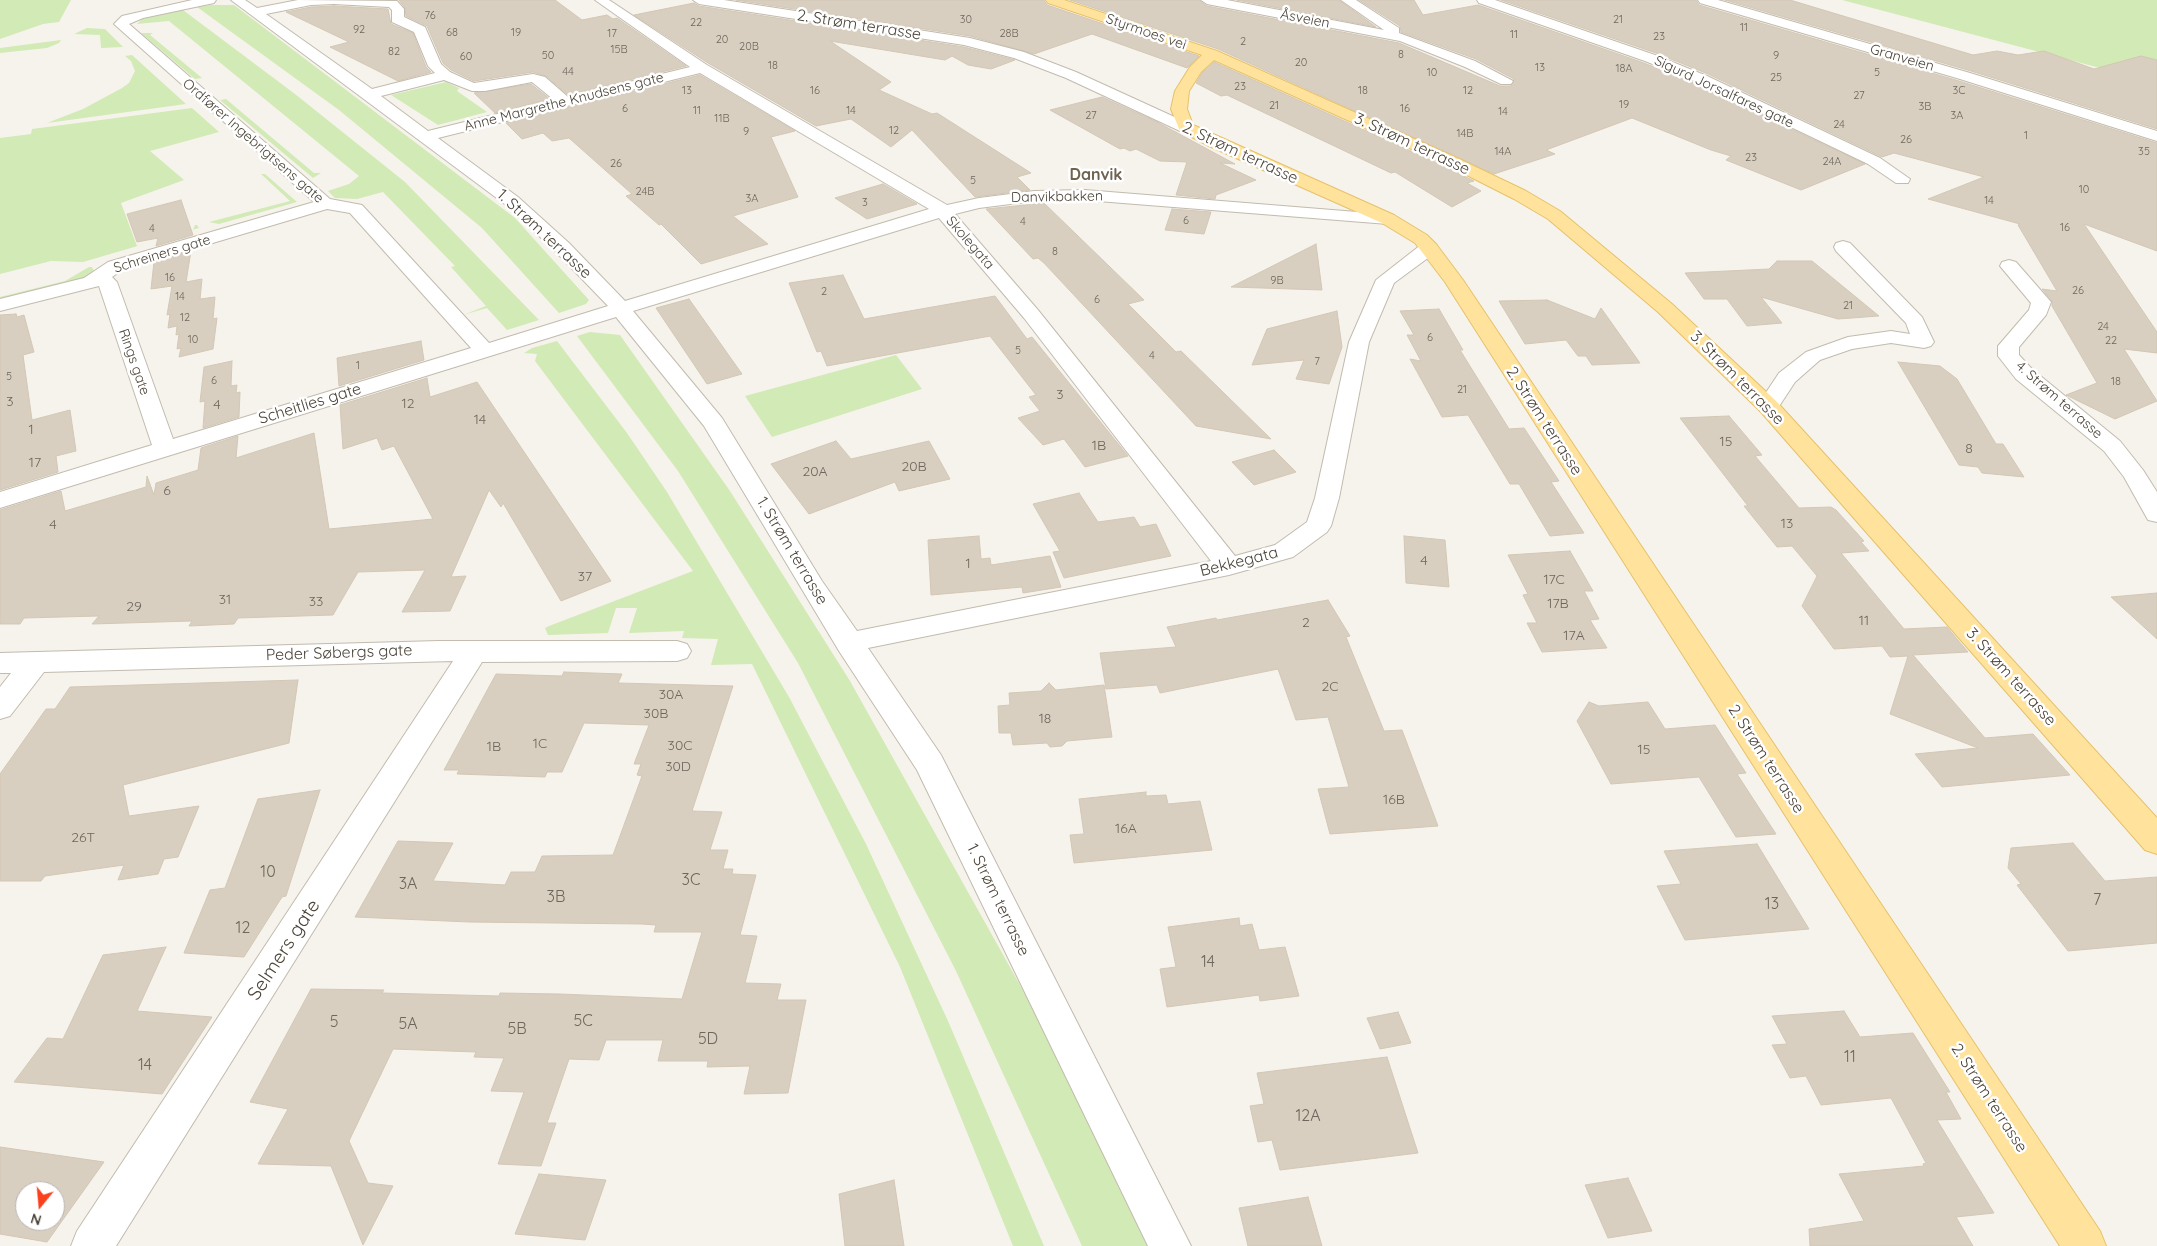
<!DOCTYPE html>
<html>
<head>
<meta charset="utf-8">
<style>
	body { margin:0 }
	#map { position:relative; width:2157px; height:1246px; overflow:hidden; background:#f6f3ec; font-family:Quicksand,sans-serif }
	canvas { display:block }
	.north { position:absolute; left:15px; top:1181px; width:50px; height:50px; box-sizing:border-box; background:#fff; border:1px solid #b7b4b0; border-radius:50%; rotate:197deg; font-size:14px; font-weight:700; line-height:20px; text-align:center; color:#4b4439 }
	.north::after { content:''; display:block; margin:auto; width:18px; height:22px; background:#fc3f1d; clip-path:polygon(50% 0,100% 100%,50% 72%,0 100%) }
</style>
</head>
<body>
<div id="map">
<canvas width="2157" height="1246"></canvas>
<div class="north">N</div>
</div>
<script>
const ctx = document.querySelector('canvas').getContext('2d');
ctx.lineJoin = 'round';
function paint(path, color) { ctx.fillStyle = color; ctx.fill(path, 'evenodd'); }
const poly = rows => new Path2D(rows.map(r => 'M' + r).join(''));
function stroke(path, color, width, dash) { ctx.strokeStyle = color; ctx.lineWidth = width; ctx.lineCap = dash ? 'butt' : 'round'; ctx.setLineDash(dash || []); ctx.stroke(path); }
function drawText(font, color, halo, rows, align = 'center') {
  ctx.font = font + ' Quicksand,sans-serif'; ctx.lineWidth = 5; ctx.setLineDash([]); ctx.textBaseline = 'middle'; ctx.strokeStyle = halo; ctx.fillStyle = color; for (const [text, x, y, turn = 0] of rows) {
    ctx.save(); ctx.translate(x, y); ctx.rotate((+turn || 0) * Math.PI / 180); ctx.textAlign = isNaN(turn) ? turn : align; if (halo) ctx.strokeText(text, 0, 0); ctx.fillText(text, 0, 0); ctx.restore();
  }
}
paint(poly([
	[0,0,71,0,59,22,43,24,0,39],
	[1842,0,2157,0,2157,83,1937,25],
	[210,5,234,5,515,218,589,300,586,304,559,313,482,228,339,110,197,7],
	[183,10,295,94,405,182,539,320,507,330,487,308,463,315,486,306,451,267,455,266,383,192,357,199,335,198,328,191,349,184,359,176,169,21,137,24,142,19],
	[87,28,105,29,123,47,101,48,100,35,74,34],
	[141,33,153,33,150,35,202,78,195,79],
	[61,40,59,43,47,48,0,53,0,48],
	[132,55,186,104,47,123,83,109,122,88,129,83,135,71,131,61,125,56],
	[446,82,459,88,457,91,487,112,438,125,391,95],
	[226,99,314,173,321,173,313,178,220,100],
	[192,108,219,132,150,151,184,180,121,203,137,246,193,230,195,225,197,225,199,228,83,262,51,261,0,274,0,138,31,134,32,129],
	[261,174,265,174,297,202,219,224,209,222,290,201],
	[89,267,92,267,94,271,83,279,0,300,0,297,65,281],
	[590,332,620,335,730,491,850,681,1082,1096,1152,1246,1082,1246,956,971,798,663,678,471,577,336],
	[557,341,627,433,667,492,789,697,866,844,948,1021,1044,1246,1013,1246,900,967,752,664,711,665,718,639,682,638,684,631,629,633,637,608,616,608,608,633,548,635,545,628,549,626,693,571,535,361,537,354,524,353,532,348],
	[896,355,922,389,772,437,745,396]
]), '#d2eab5');
const building = poly([
	[399,0,555,0,582,20,607,15,613,19,617,18,686,66,568,95,546,76,533,72,474,81,451,70,443,63,427,26,406,16,405,8,399,0],
	[736,0,1044,0,1047,5,1199,56,1187,68,1092,34,1034,54,970,36,736,0],
	[1070,0,1199,0,1207,6,1399,43,1500,86,1511,86,1514,79,1476,59,1401,32,1400,26,1359,0,1414,0,1423,15,1478,5,1644,63,1696,84,1865,164,1801,190,1726,160,1731,156,1711,150,1632,118,1546,150,1555,154,1494,174,1218,49,1070,0],
	[1237,0,1339,0,1376,27,1237,0],
	[1501,0,1696,0,1699,5,1959,81,2157,143,2157,251,2084,224,2157,332,2157,353,2124,349,2157,401,2115,419,2066,395,2097,383,2052,306,2052,301,2042,289,2057,291,2018,225,2020,224,1928,199,1984,177,1894,153,1882,157,1708,74,1656,53,1501,0],
	[1725,0,1790,0,1973,55,1997,51,2018,55,2044,51,2094,69,2141,56,2157,60,2157,129,1971,71,1725,0],
	[694,3,699,6,964,47,1015,60,991,69,968,65,952,56,945,60,830,41,891,82,879,90,932,114,937,113,1031,173,1017,177,1030,190,975,197,912,130,891,147,851,119,816,126,708,63,634,15,694,3],
	[334,6,388,9,391,24,413,33,426,67,431,72,398,81,330,47,349,42,286,12,311,7,334,6],
	[1214,62,1444,166,1474,181,1467,183,1481,191,1452,207,1395,172,1391,173,1227,95,1221,96,1196,83,1202,73,1214,62],
	[700,75,795,131,771,137,798,197,733,216,768,244,701,264,661,224,659,225,626,196,632,194,569,138,552,141,543,133,522,139,506,123,700,75],
	[531,84,550,99,495,113,474,93,531,84],
	[1102,97,1157,122,1235,164,1220,163,1256,180,1216,195,1215,199,1176,195,1187,162,1160,161,1136,149,1130,151,1124,148,1120,149,1050,110,1102,97],
	[883,184,917,204,867,219,835,198,883,184],
	[181,200,193,235,156,246,158,238,137,242,127,214,181,200],
	[1044,203,1144,300,1128,304,1176,352,1181,351,1271,439,1196,426,1044,263,1038,258,1033,259,986,209,1044,203],
	[1172,209,1211,212,1204,234,1165,230,1172,209],
	[1316,244,1322,290,1231,287,1316,244],
	[191,251,186,282,202,279,200,299,215,297,213,319,217,318,213,349,179,357,181,348,177,349,179,334,176,335,177,326,168,328,170,314,167,315,172,286,151,289,154,262,191,251],
	[1777,261,1812,261,1879,316,1838,319,1761,297,1782,323,1747,326,1727,299,1704,299,1685,273,1769,269,1777,261],
	[843,275,864,319,995,296,1027,339,1032,337,1128,456,1085,467,1064,439,1043,445,1018,418,1040,411,1029,397,1036,395,990,336,827,366,821,351,817,352,789,283,843,275],
	[689,299,742,374,707,384,656,308,689,299],
	[1547,300,1595,319,1601,308,1640,363,1592,365,1586,356,1578,356,1566,340,1525,344,1499,301,1547,300],
	[1439,309,1463,350,1460,350,1509,429,1524,428,1559,481,1551,482,1584,533,1550,536,1519,484,1510,484,1468,415,1442,417,1410,359,1421,361,1407,335,1414,335,1400,311,1439,309],
	[1337,311,1342,347,1329,384,1296,379,1304,360,1252,365,1267,329,1337,311],
	[16,314,17,317,24,315,34,352,23,355,32,420,70,410,76,451,56,456,58,472,0,490,0,315,16,314],
	[421,341,424,360,339,386,337,358,421,341],
	[232,361,231,386,237,385,236,393,240,392,239,417,203,428,205,401,200,402,204,367,232,361],
	[1898,362,1940,366,1957,379,1996,444,2003,444,2024,477,1982,473,1978,467,1959,465,1898,362],
	[427,378,430,397,477,382,611,581,561,601,503,503,501,507,489,490,451,577,466,576,450,611,402,612,425,570,358,572,333,615,238,618,234,624,189,626,192,621,92,624,99,616,24,618,20,624,0,624,0,510,61,491,65,511,146,487,147,476,154,495,156,483,198,470,201,448,238,436,236,458,314,433,329,529,433,519,394,446,382,450,377,438,343,449,340,405,427,378],
	[1729,416,1762,455,1755,456,1799,508,1831,507,1836,510,1864,541,1861,542,1869,551,1841,553,1904,629,1947,627,1968,652,1913,655,1985,738,2033,734,2070,775,1942,787,1915,754,1978,748,1890,714,1908,656,1890,657,1882,646,1834,649,1802,606,1817,576,1792,546,1777,547,1744,506,1748,506,1680,418,1729,416],
	[836,441,851,459,929,441,950,479,899,491,895,482,809,514,771,464,836,441],
	[1274,450,1296,472,1254,485,1232,462,1274,450],
	[1079,493,1098,522,1134,517,1140,527,1156,524,1171,556,1064,578,1053,552,1060,551,1033,504,1079,493],
	[979,536,981,559,990,558,991,565,1050,556,1061,587,1023,593,1022,587,931,595,928,540,979,536],
	[1404,536,1445,540,1449,587,1406,583,1404,536],
	[1570,551,1593,591,1584,591,1599,619,1590,620,1607,648,1542,652,1527,623,1537,623,1523,595,1528,594,1508,555,1570,551],
	[2157,593,2157,639,2111,597,2157,593],
	[1328,600,1350,636,1346,637,1384,731,1402,730,1438,826,1330,834,1318,789,1349,787,1328,717,1296,720,1278,669,1160,693,1157,685,1106,689,1100,653,1176,647,1167,627,1216,618,1217,620,1328,600],
	[564,672,622,674,618,683,733,686,692,811,722,812,710,850,728,850,723,869,733,869,732,874,756,875,740,935,757,936,745,983,781,984,777,1000,806,1000,788,1093,744,1094,750,1066,707,1067,708,1061,658,1061,663,1040,606,1040,599,1060,569,1059,547,1123,556,1123,541,1166,498,1164,524,1092,491,1091,504,1058,474,1057,476,1052,393,1049,349,1141,368,1183,393,1186,363,1245,331,1166,258,1164,288,1109,250,1102,311,989,384,990,382,993,499,996,500,993,560,994,682,999,702,932,654,932,656,925,642,924,469,922,355,917,398,841,453,843,433,881,505,885,511,872,535,872,542,856,613,855,642,776,637,775,641,764,634,764,649,725,584,723,562,772,547,772,545,777,457,774,459,770,444,770,496,674,562,676,564,672],
	[298,680,289,743,123,785,129,816,199,806,178,857,164,859,158,874,118,880,124,865,45,876,41,881,0,881,0,774,46,709,55,709,70,687,298,680],
	[1049,683,1056,690,1104,685,1112,737,1067,741,1062,746,1050,747,1047,743,1013,745,1011,733,999,733,998,706,1010,705,1009,693,1041,691,1049,683],
	[1589,702,1599,706,1648,702,1665,729,1715,725,1746,773,1737,774,1776,834,1736,837,1699,777,1611,784,1577,721,1589,702],
	[320,790,286,896,282,897,244,957,184,953,210,890,225,888,258,799,320,790],
	[1146,792,1146,796,1166,795,1168,804,1200,801,1212,850,1074,863,1070,835,1084,834,1079,799,1146,792],
	[2073,843,2105,881,2157,877,2157,943,2068,951,2017,885,2021,884,2008,868,2011,848,2073,843],
	[1757,844,1809,929,1685,940,1657,886,1681,884,1664,851,1757,844],
	[1239,918,1240,926,1252,924,1259,950,1285,947,1299,996,1260,1001,1259,995,1167,1007,1160,969,1176,967,1168,927,1239,918],
	[166,947,137,1011,212,1017,162,1094,14,1082,47,1038,63,1039,103,955,166,947],
	[1844,1011,1860,1037,1913,1033,1950,1092,1946,1092,1961,1119,1937,1120,1994,1213,1956,1217,1973,1246,1810,1246,1809,1229,1864,1221,1839,1174,1924,1166,1923,1164,1926,1163,1891,1098,1821,1105,1806,1076,1790,1078,1772,1045,1787,1044,1772,1016,1844,1011],
	[1398,1012,1411,1043,1380,1049,1367,1018,1398,1012],
	[1387,1057,1418,1153,1280,1170,1272,1140,1258,1142,1250,1106,1264,1104,1257,1073,1387,1057],
	[0,1147,104,1162,47,1242,0,1234,0,1147],
	[25,1191,55,1191,55,1221,25,1221,25,1191],
	[539,1174,606,1180,585,1240,515,1234,539,1174],
	[1628,1178,1652,1231,1608,1238,1585,1185,1628,1178],
	[894,1180,904,1246,845,1246,839,1194,894,1180],
	[1308,1197,1322,1246,1248,1246,1239,1208,1308,1197]
]);
paint(building, '#d8cfc1');
stroke(building, '#d3c7b4', 1);
const minor = poly([
	[192,0,216,0,214,3,143,18,129,24,330,199,362,205,489,343,608,306,555,251,506,205,231,0,245,0,257,8,298,0,397,1,404,9,404,17,425,27,441,64,450,72,474,83,533,74,545,77,568,97,690,67,595,0,609,0,707,65,947,205,979,198,1034,191,1085,190,1394,215,1397,219,1394,223,1388,224,1085,200,1034,201,979,208,955,214,1038,310,1235,556,1275,545,1307,522,1315,498,1349,342,1376,280,1422,244,1436,244,1438,248,1436,252,1394,283,1369,342,1339,498,1331,526,1327,532,1293,557,1229,575,868,648,941,755,1191,1246,1148,1246,917,770,839,651,704,426,616,317,0,508,0,492,152,445,99,286,0,311,0,299,84,278,108,262,314,202,114,24,122,16,192,0],
	[334,4,389,7,392,10,392,22,414,32,428,66,435,73,372,89,266,14,311,5,334,4],
	[700,73,929,209,625,301,569,243,518,197,438,138,700,73],
	[444,80,472,91,485,91,532,82,554,100,428,131,381,96,444,80],
	[327,209,350,213,471,348,173,439,117,282,112,277,122,270,327,209],
	[939,218,1024,318,1211,561,857,631,822,581,722,418,633,311,939,218],
	[693,0,724,0,970,38,1024,52,1076,72,1192,125,1194,128,1186,133,1180,131,1066,78,1014,58,964,45,699,4,693,0],
	[1201,0,1227,0,1384,30,1341,0,1356,0,1399,28,1399,33,1475,61,1513,81,1511,84,1501,84,1465,67,1400,41,1207,4,1201,0],
	[1477,0,1495,0,1655,55,1707,76,1880,158,1910,179,1908,183,1896,183,1868,164,1697,82,1645,61,1479,3,1477,0],
	[1698,0,1718,0,1970,73,2157,131,2157,141,1960,79,1700,3,1698,0],
	[1843,241,1850,243,1922,317,1934,342,1931,346,1924,348,1891,343,1852,349,1820,360,1795,382,1776,411,1768,413,1760,411,1757,406,1779,373,1806,352,1848,337,1891,331,1910,334,1906,323,1836,251,1834,247,1836,243,1843,241],
	[2009,260,2016,262,2051,302,2046,315,2019,347,2019,355,2032,369,2120,441,2143,470,2157,492,2157,522,2148,520,2124,477,2104,451,2016,379,1998,356,1998,346,2029,310,2031,303,2000,266,2002,262,2009,260],
	[439,641,677,641,687,644,691,651,687,658,677,661,482,662,116,1246,71,1246,77,1231,453,661,44,672,10,716,0,719,0,687,11,673,0,673,0,653,439,641]
]);
const major = poly([
	[1046,0,1064,0,1217,51,1457,158,1526,191,1560,211,1672,304,1776,401,2157,818,2157,854,2145,850,1760,411,1658,312,1548,219,1514,199,1445,164,1214,60,1201,72,1189,91,1187,109,1193,125,1394,215,1427,235,1436,244,1463,280,2100,1231,2106,1246,2060,1246,1445,282,1422,252,1415,243,1382,223,1209,146,1180,131,1171,109,1175,91,1190,67,1202,55,1048,3,1046,0]
]);
stroke(minor, '#c2bbae', 2);
stroke(major, '#e6c16a', 2);
paint(minor, '#fff');
paint(major, '#ffe39c');
drawText('11px', '#6e675b', null, [
	["76",430,16],
	["30",966,20],
	["21",1618,20],
	["22",696,23],
	["11",1744,28],
	["92",359,30],
	["68",452,33],
	["19",516,33],
	["17",612,34],
	["28B",1009,34],
	["11",1514,35],
	["23",1659,37],
	["20",722,40],
	["2",1243,42],
	["20B",749,47],
	["15B",619,50],
	["82",394,52],
	["8",1401,55],
	["50",548,56],
	["9",1776,56],
	["60",466,57],
	["20",1301,63],
	["18",773,66],
	["13",1540,68],
	["18A",1624,69],
	["44",568,72],
	["10",1432,73],
	["5",1877,73],
	["25",1776,78],
	["23",1240,87],
	["13",687,91],
	["16",815,91],
	["18",1363,91],
	["12",1468,91],
	["3C",1959,91],
	["27",1859,96],
	["19",1624,105],
	["21",1274,106],
	["3B",1925,107],
	["6",625,109],
	["16",1405,109],
	["11",697,111],
	["14",851,111],
	["14",1503,112],
	["27",1091,116],
	["3A",1957,116],
	["11B",722,119],
	["24",1839,125],
	["12",894,131],
	["9",746,132],
	["14B",1465,134],
	["1",2026,136],
	["26",1906,140],
	["14A",1503,152],
	["35",2144,152],
	["23",1751,158],
	["24A",1832,162],
	["26",616,164],
	["5",973,181],
	["10",2084,190],
	["24B",645,192],
	["3A",752,199],
	["14",1989,201],
	["3",865,203],
	["6",1186,221],
	["4",1023,222],
	["16",2065,228],
	["4",152,229],
	["8",1055,252],
	["16",170,278],
	["9B",1277,281],
	["26",2078,291],
	["2",824,292],
	["14",180,297],
	["6",1097,300],
	["21",1848,306],
	["12",185,318],
	["24",2103,327],
	["6",1430,338],
	["10",193,340],
	["22",2111,341],
	["5",1018,351],
	["4",1152,356],
	["7",1317,362],
	["1",358,366],
	["5",9,377],
	["6",214,381],
	["18",2116,382],
	["21",1462,390]
]);
drawText('14px', '#4b4439', '#fff', [
	["Åsveien",1305,19,11],
	["Styrmoes vei",1146,32,19],
	["Granveien",1902,58,16],
	["Sigurd Jorsalfares gate",1724,92,25],
	["Anne Margrethe Knudsens gate",564,102,-14],
	["Ordfører Ingebrigtsens gate",253,141,41],
	["Danvikbakken",1057,197,-1],
	["Skolegata",970,243,49],
	["Schreiners gate",162,254,-17],
	["Rings gate",134,362,71],
	["4. Strøm terrasse",2059,400,41]
]);
drawText('14px', '#6e675b', null, [
	["3",1060,395],
	["3",10,402],
	["12",408,404],
	["4",217,405],
	["14",480,420],
	["1",31,430],
	["15",1726,442],
	["1B",1099,446],
	["8",1969,449],
	["17",35,463],
	["20B",914,467],
	["20A",815,472],
	["6",167,491],
	["13",1787,524],
	["4",53,525],
	["4",1424,561],
	["1",968,564],
	["37",585,577],
	["17C",1554,580],
	["31",225,600],
	["33",316,602],
	["17B",1558,604],
	["29",134,607],
	["11",1864,621],
	["2",1306,623],
	["17A",1574,636],
	["2C",1330,687],
	["30A",671,695],
	["30B",656,714],
	["18",1045,719],
	["1C",540,744],
	["30C",680,746],
	["1B",494,747],
	["15",1644,750],
	["30D",678,767],
	["16B",1394,800],
	["16A",1126,829],
	["26T",83,838]
]);
drawText('16px', '#4b4439', '#fff', [
	["2. Strøm terrasse",859,25,9],
	["3. Strøm terrasse",1412,144,25],
	["2. Strøm terrasse",1240,153,25],
	["1. Strøm terrasse",544,234,43],
	["3. Strøm terrasse",1737,378,45],
	["Scheitlies gate",310,404,-17],
	["2. Strøm terrasse",1544,421,57],
	["1. Strøm terrasse",792,551,59],
	["Bekkegata",1239,562,-14],
	["Peder Søbergs gate",339,653,-2],
	["3. Strøm terrasse",2011,677,48],
	["2. Strøm terrasse",1766,759,57],
	["1. Strøm terrasse",998,900,64],
	["2. Strøm terrasse",1989,1098,57]
]);
drawText('bold 16px', '#6e6250', '#fff', [
	["Danvik",1096,175]
]);
drawText('16px', '#6e675b', null, [
	["10",268,872],
	["3C",691,880],
	["3A",408,884],
	["3B",556,897],
	["7",2097,900],
	["13",1772,904],
	["12",243,928],
	["14",1208,962],
	["5C",583,1021],
	["5",334,1022],
	["5A",408,1024],
	["5B",517,1029],
	["5D",708,1039],
	["11",1850,1057],
	["14",145,1065],
	["12A",1308,1116]
]);
drawText('19px', '#4b4439', '#fff', [
	["Selmers gate",284,950,-57]
]);
</script>
</body>
</html>
